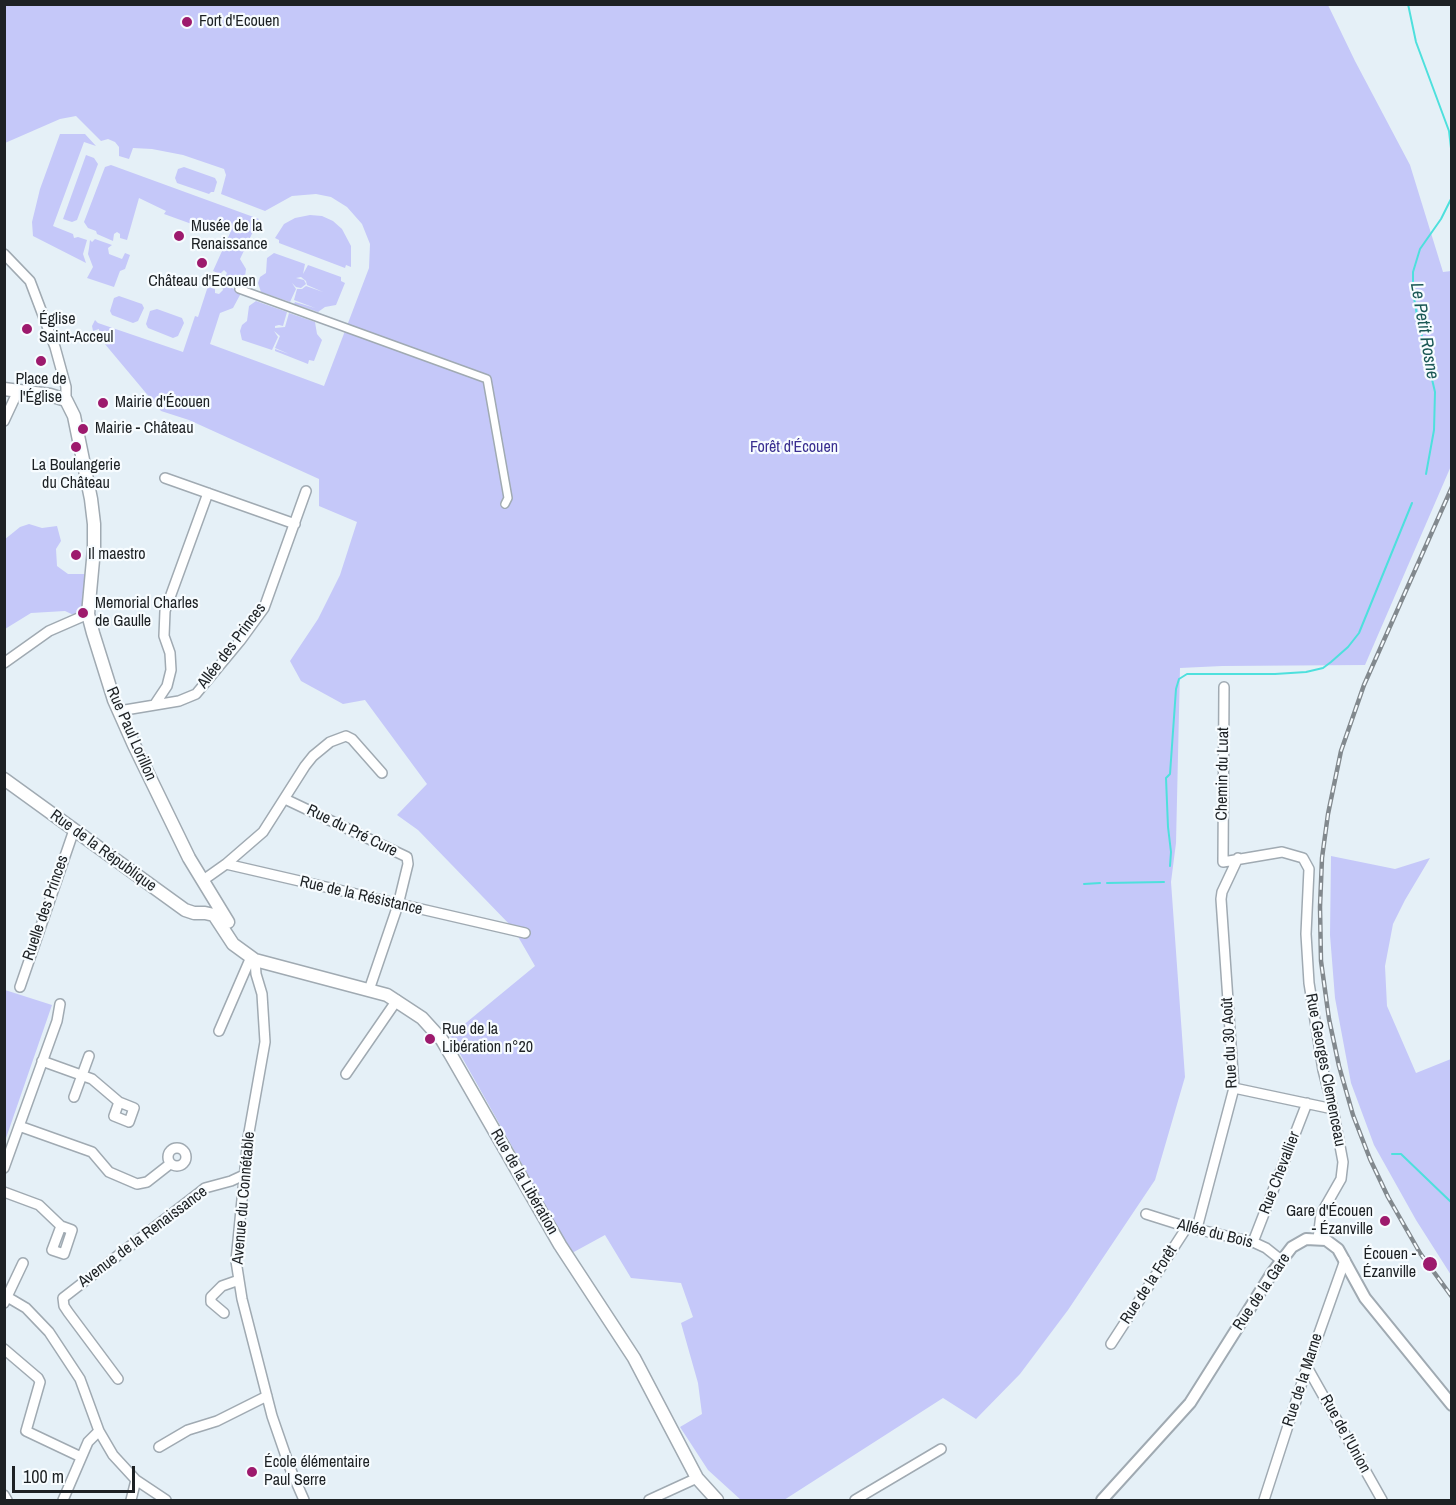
<!DOCTYPE html>
<html>
<head>
<meta charset="utf-8">
<style>
	body { margin:0 }
	#map { position:relative; width:1456px; height:1505px; overflow:hidden; background:#e5f0f7; font-family:"Archivo Narrow",sans-serif }
	canvas { display:block }
	.frame { position:absolute; inset:0; border:6px solid #1d2124; pointer-events:none }
	.scale { position:absolute; left:12px; top:1466px; width:123px; height:27px; box-sizing:border-box; border:3px solid #1d2124; border-top:0; padding-left:8px; font-size:18px; line-height:21px; white-space:nowrap; color:#1d2124; -webkit-text-stroke:4px #f7fcff; paint-order:stroke }
</style>
</head>
<body>
<div id="map">
<canvas width="1456" height="1505"></canvas>
<div class="frame"></div>
<div class="scale">100 m</div>
</div>
<script>
const ctx = document.querySelector('canvas').getContext('2d');
ctx.lineJoin = 'round';
function paint(path, color) { ctx.fillStyle = color; ctx.fill(path, 'evenodd'); }
const poly = rows => new Path2D(rows.map(r => 'M' + r).join(''));
function stroke(path, color, width, dash) { ctx.strokeStyle = color; ctx.lineWidth = width; ctx.lineCap = dash ? 'butt' : 'round'; ctx.setLineDash(dash || []); ctx.stroke(path); }
function drawText(font, color, halo, rows, align = 'center') {
  ctx.font = font + ' "Archivo Narrow",sans-serif'; ctx.lineWidth = 4.5; ctx.setLineDash([]); ctx.textBaseline = 'middle'; ctx.strokeStyle = halo; ctx.fillStyle = color; for (const [text, x, y, turn = 0] of rows) {
    ctx.save(); ctx.translate(x, y); ctx.rotate((+turn || 0) * Math.PI / 180); ctx.textAlign = isNaN(turn) ? turn : align; if (halo) ctx.strokeText(text, 0, 0); ctx.fillText(text, 0, 0); ctx.restore();
  }
}
paint(poly([
	[5,5,1328,5,1355,61,1410,165,1443,272,1451,271,1451,466,1365,665,1222,666,1180,668,1176,843,1171,882,1185,1077,1155,1180,1068,1310,1020,1374,976,1419,943,1398,784,1500,741,1500,708,1470,680,1427,702,1414,698,1383,681,1323,693,1317,681,1283,631,1278,605,1235,572,1253,450,1036,535,966,513,928,418,830,397,815,427,784,365,700,343,704,301,681,290,661,318,619,340,575,357,522,319,506,319,479,189,420,161,411,99,337,99,329,93,331,92,326,95,320,98,323,183,352,195,316,198,317,208,286,215,289,215,293,219,294,223,290,222,285,238,290,240,295,233,308,220,313,210,344,324,386,369,268,370,244,362,224,347,207,331,197,316,194,292,196,265,211,221,194,226,175,224,169,183,155,152,149,133,148,129,159,119,156,119,147,115,142,108,139,101,141,76,116,60,119,5,143],
	[60,134,85,134,96,146,84,142,53,226,73,234,74,238,78,237,87,240,83,254,86,263,33,236,32,222,40,189],
	[86,155,94,158,98,164,77,220,72,222,63,219],
	[111,165,259,219,240,259,246,269,244,285,239,287,223,281,227,273,224,270,220,274,213,271,231,231,202,224,200,227,164,214,166,211,139,198,127,240,120,238,120,234,117,232,114,234,113,241,97,234,96,231,88,228,84,222,105,167],
	[184,167,215,178,217,182,214,192,211,192,209,194,177,183,175,178,178,169],
	[310,215,322,216,333,221,342,229,351,246,351,267,346,265,345,268,279,243,279,240,275,238,284,224,295,218],
	[95,239,112,245,108,248,109,254,122,259,125,253,130,255,125,269,120,271,114,287,87,278,93,267,88,254,89,248,90,240,92,242],
	[274,253,305,264,303,274,308,265,341,277,341,281,345,283,336,305,325,307,318,312,294,304,295,302,315,308,294,300,297,289,302,289,306,286,323,292,307,285,306,281,301,277,296,278,304,280,306,284,301,288,296,287,292,283,296,289,290,302,261,292,258,283,260,277,266,273,267,258],
	[119,296,142,304,144,308,138,321,133,323,112,315,110,311,114,298],
	[256,301,287,312,283,326,279,325,275,326,275,328,285,327,289,313,315,322,317,334,322,340,314,361,309,360,308,364,275,351,275,349,289,354,275,348,280,336,274,331,278,337,272,350,242,340,240,331,242,325,247,321,249,306],
	[157,309,182,318,184,323,178,336,173,338,148,328,146,324,150,311],
	[29,524,42,528,57,526,61,541,56,549,57,566,68,574,87,574,88,606,80,618,65,611,31,613,5,629,4,540,20,527],
	[1331,856,1395,869,1430,858,1405,900,1393,924,1385,966,1387,1006,1416,1073,1451,1059,1451,1275,1416,1220,1374,1145,1351,1083,1335,998,1330,935],
	[5,990,52,1005,5,1141,4,990]
]), '#c5c8f9');
stroke(poly([
	[1408,4,1416,42,1449,131,1452,157],
	[1426,474,1434,430,1435,392,1417,315,1413,292,1413,272,1420,249,1441,219,1452,197],
	[1170,866,1171,852,1168,827,1166,778,1170,774,1176,689,1179,679,1187,674,1275,674,1306,672,1323,668,1331,662,1348,647,1359,633,1412,503],
	[1107,883,1164,882],
	[1084,884,1100,883],
	[1392,1154,1401,1154,1452,1203]
]), '#4ee0dd', 2);
const pedestrian = poly([
	[239,289,487,379,508,498,505,504]
]);
const minor = poly([
	[4,254,30,281,55,347,66,387,66,400],
	[4,421,18,391],
	[165,478,295,524],
	[4,663,49,631,88,614],
	[1224,687,1223,862,1282,852,1303,858,1309,869,1306,934,1309,983,1323,1070,1333,1109,1343,1162,1341,1179,1321,1214,1318,1239],
	[155,704,167,686,171,670,170,653,164,636,165,611,208,493],
	[119,711,179,701,196,694,240,641,264,608,306,491],
	[285,799,407,857,408,864,398,905,369,990],
	[226,864,263,832,305,766,313,756,330,742,346,736,352,739,382,773],
	[202,881,226,864,525,933],
	[255,960,256,974,262,994,265,1042,248,1138,236,1261,242,1299,272,1416,290,1468,304,1500],
	[20,987,74,830],
	[219,1031,251,957],
	[42,1061,92,1079,119,1102,134,1108,129,1122,114,1116,119,1102],
	[346,1074,397,1000],
	[1234,1088,1333,1109],
	[74,1097,89,1056],
	[19,1126,92,1152,109,1172,137,1184,147,1182,170,1164],
	'168 1157a9 9 0 1 1 18 0a9 9 0 1 1-18 0Z',
	[4,1168,57,1021,60,1004],
	[4,1192,39,1205,61,1226,72,1230,64,1254,52,1250,61,1226],
	[1146,1214,1187,1227,1253,1242,1266,1248,1281,1260],
	[1197,1228,1234,1088,1221,899,1222,892,1238,858],
	[1253,1242,1307,1103],
	[4,1295,26,1308,49,1332,80,1379,99,1431,113,1455,136,1480,166,1500],
	[4,1303,23,1263],
	[224,1313,211,1302,211,1297,222,1286,239,1280],
	[1111,1344,1187,1227],
	[4,1349,38,1378,40,1382,26,1431,81,1457],
	[1307,1367,1382,1500],
	[118,1379,68,1312,64,1306,63,1298,200,1192,205,1188,231,1181,244,1175],
	[159,1447,188,1430,217,1421,267,1396],
	[4,1495,7,1500],
	[63,1500,88,1442,99,1431],
	[131,1500,136,1480],
	[649,1500,697,1478],
	[855,1500,941,1449],
	[1264,1500,1307,1367,1345,1260]
]);
const tertiary = poly([
	[1102,1500,1190,1403,1272,1273,1292,1247,1306,1239,1326,1240,1338,1249,1365,1298,1452,1405]
]);
const secondary = poly([
	[4,389,50,395,66,400,74,416,91,499,94,524,94,549,88,614,93,633,114,700,134,745,189,858,228,922],
	[4,779,185,910,194,913,205,913,214,915,233,944,255,960,387,995,422,1018,442,1040,452,1057,560,1245,634,1358,697,1478,717,1500]
]);
stroke(pedestrian, '#a0aab2', 10);
stroke(minor, '#a0aab2', 12);
stroke(tertiary, '#a0aab2', 14);
stroke(secondary, '#a0aab2', 15);
stroke(pedestrian, '#fff', 7);
stroke(minor, '#fff', 9);
stroke(tertiary, '#fff', 10);
stroke(secondary, '#fff', 12);
const rail = poly([
	[1452,487,1364,685,1341,751,1328,814,1322,858,1320,907,1321,961,1329,1019,1339,1066,1353,1115,1370,1159,1388,1197,1420,1253,1452,1297]
]);
stroke(rail, '#82898e', 4.5);
stroke(rail, '#f7fcff', 2, [7]);
for (const [x, y, r, color] of [
	[187,22,6,"#9d1a6d"],
	[179,236,6,"#9d1a6d"],
	[202,263,6,"#9d1a6d"],
	[27,329,6,"#9d1a6d"],
	[41,361,6,"#9d1a6d"],
	[103,403,6,"#9d1a6d"],
	[83,429,6,"#9d1a6d"],
	[76,447,6,"#9d1a6d"],
	[76,555,6,"#9d1a6d"],
	[83,613,6,"#9d1a6d"],
	[430,1039,6,"#9d1a6d"],
	[1385,1221,6,"#9d1a6d"],
	[1430,1264,8,"#9d1a6d"],
	[252,1472,6,"#9d1a6d"]
]) { const dot = new Path2D(); dot.arc(x, y, r, 0, 2 * Math.PI); ctx.fillStyle = color; ctx.fill(dot); stroke(dot, '#f7fcff', 2); }
drawText('16px', '#1d2124', '#f7fcff', [
	["Fort d'Ecouen",199,22],
	["Musée de la",191,227],
	["Renaissance",191,245],
	["Château d'Ecouen",202,282,"center"],
	["Église",39,320],
	["Saint-Acceul",39,338],
	["Place de",41,380,"center"],
	["l'Église",41,398,"center"],
	["Mairie d'Écouen",115,403],
	["Mairie - Château",95,429],
	["La Boulangerie",76,466,"center"],
	["du Château",76,484,"center"],
	["Il maestro",88,555],
	["Memorial Charles",95,604],
	["de Gaulle",95,622],
	["Rue de la",442,1030],
	["Libération n°20",442,1048],
	["Gare d'Écouen",1373,1212,"right"],
	["- Ézanville",1373,1230,"right"],
	["Écouen -",1416,1255,"right"],
	["Ézanville",1416,1273,"right"],
	["École élémentaire",264,1463],
	["Paul Serre",264,1481]
], 'left');
drawText('16px', '#3a2f90', '#f7fcff', [
	["Forêt d'Écouen",794,448]
]);
drawText('16px', '#1d2124', '#f7fcff', [
	["Allée des Princes",232,646,-53],
	["Rue Paul Lorillon",131,734,66],
	["Chemin du Luat",1223,774,-89],
	["Rue du Pré Cure",352,831,26],
	["Rue de la République",103,851,36],
	["Rue de la Résistance",361,896,13],
	["Ruelle des Princes",46,908,-71],
	["Rue du 30 Août",1230,1043,-93],
	["Rue Georges Clemenceau",1325,1070,79],
	["Rue Chevallier",1280,1173,-69],
	["Rue de la Libération",524,1182,60],
	["Avenue du Connétable",244,1198,-85],
	["Allée du Bois",1215,1234,14],
	["Avenue de la Renaissance",143,1237,-37],
	["Rue de la Forêt",1149,1285,-57],
	["Rue de la Gare",1262,1292,-56],
	["Rue de la Marne",1303,1380,-72],
	["Rue de l'Union",1345,1434,61]
]);
drawText('italic 18px', '#1b5856', '#f7fcff', [
	["Le Petit Rosne",1424,331,80]
]);
</script>
</body>
</html>
